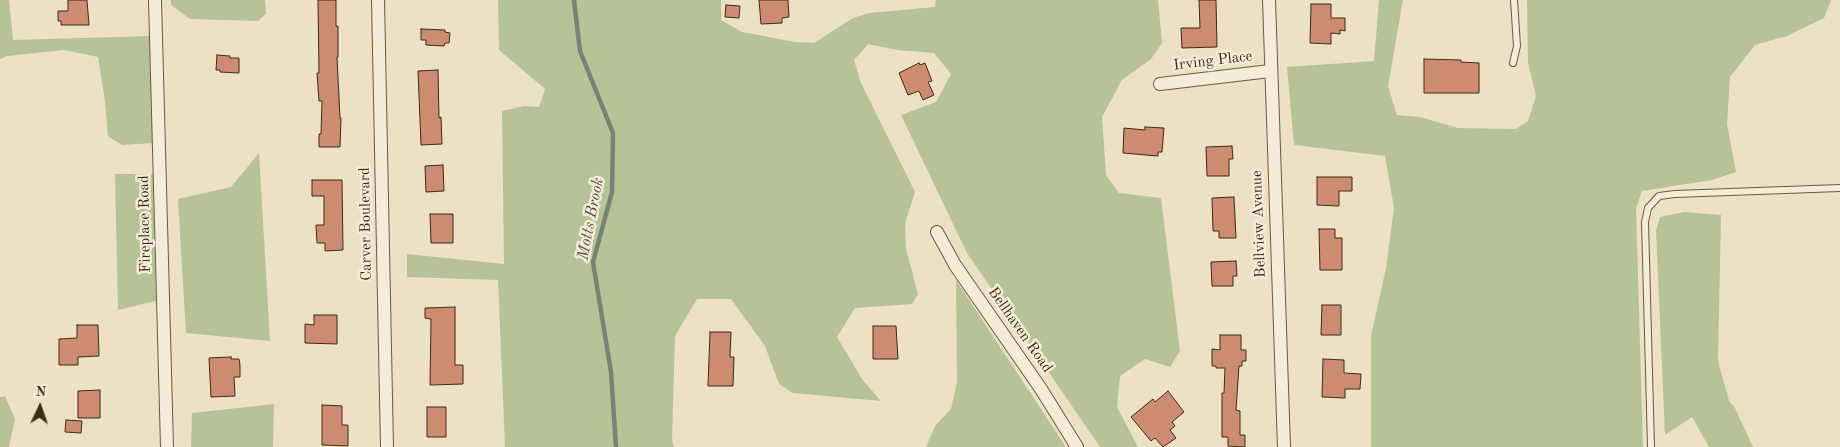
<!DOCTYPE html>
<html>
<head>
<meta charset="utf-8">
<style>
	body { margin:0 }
	#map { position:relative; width:1840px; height:447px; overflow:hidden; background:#ece1c5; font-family:"Old Standard TT",serif }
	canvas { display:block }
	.north { position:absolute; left:15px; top:382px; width:50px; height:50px; -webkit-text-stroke:4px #f3ecd9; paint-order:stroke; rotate:3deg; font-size:14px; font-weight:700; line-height:20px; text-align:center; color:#3e2a16 }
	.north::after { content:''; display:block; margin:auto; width:18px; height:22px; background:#3e2a16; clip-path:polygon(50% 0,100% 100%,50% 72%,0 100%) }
</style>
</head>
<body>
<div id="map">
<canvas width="1840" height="447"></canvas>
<div class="north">N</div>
</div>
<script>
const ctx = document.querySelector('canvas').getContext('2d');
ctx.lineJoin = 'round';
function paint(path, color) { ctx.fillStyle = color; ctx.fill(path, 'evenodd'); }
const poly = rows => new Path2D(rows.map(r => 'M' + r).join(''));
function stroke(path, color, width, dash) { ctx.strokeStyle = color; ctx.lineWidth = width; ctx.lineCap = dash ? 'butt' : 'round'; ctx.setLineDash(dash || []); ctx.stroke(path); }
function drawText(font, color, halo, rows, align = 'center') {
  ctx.font = font + ' "Old Standard TT",serif'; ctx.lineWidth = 5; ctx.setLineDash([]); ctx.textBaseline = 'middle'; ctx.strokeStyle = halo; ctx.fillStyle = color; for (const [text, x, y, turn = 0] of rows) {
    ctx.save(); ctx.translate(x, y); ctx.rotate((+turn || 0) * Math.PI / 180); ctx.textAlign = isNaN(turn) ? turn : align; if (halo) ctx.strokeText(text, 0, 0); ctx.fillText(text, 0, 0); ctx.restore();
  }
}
paint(poly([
	[0,0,9,0,13,40,151,36,155,143,122,145,108,136,105,101,98,57,64,50,7,56,0,59],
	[171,0,265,0,266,14,258,21,190,19,171,5],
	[498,0,721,0,721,20,742,32,795,42,814,43,853,18,869,13,935,7,936,0,1158,0,1162,43,1151,59,1122,80,1102,117,1106,175,1119,193,1161,198,1180,351,1170,367,1145,359,1120,376,1117,407,1138,447,1100,447,967,253,901,115,936,102,951,74,934,53,897,50,868,44,854,60,861,83,915,192,905,223,906,249,918,294,912,304,855,308,837,337,862,379,881,401,793,393,779,384,765,346,731,299,697,299,675,336,672,440,674,447,505,447,498,280,407,277,407,254,504,264,502,111,524,106,539,107,545,89,499,50],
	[1379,0,1403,0,1388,86,1397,115,1420,117,1458,128,1516,129,1528,121,1536,96,1528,63,1527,0,1831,0,1824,18,1787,36,1755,45,1730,77,1727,124,1736,172,1712,180,1642,191,1636,208,1643,447,1371,447,1371,336,1386,268,1394,208,1385,156,1294,145,1287,67,1374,61],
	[259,153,270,341,186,333,178,199,231,187],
	[115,174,153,174,156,301,118,310],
	[1684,212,1721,215,1718,361,1729,401,1735,408,1753,447,1709,447,1692,417,1665,435,1656,231,1660,217],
	[956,280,1066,447,926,447,935,426,951,409,957,382],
	[5,396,15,419,9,447,0,447,0,397],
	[274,404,273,447,191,447,192,413]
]), '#b6c396');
stroke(poly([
	[574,0,580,51,613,133,612,192,593,262,611,372,616,447]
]), '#76827a', 4.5);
const building = poly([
	[68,0,87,0,89,25,61,25,61,21,58,21,58,11,68,11,68,0],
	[318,0,336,0,336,26,338,26,338,57,337,57,340,118,341,118,340,147,319,147,319,134,321,134,322,101,319,101,317,73,319,73,318,0],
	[759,0,788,0,789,17,782,18,782,23,761,24,759,0],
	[1199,0,1216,0,1217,47,1182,48,1181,28,1200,28,1199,0],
	[1311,4,1331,4,1331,18,1345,18,1345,31,1340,30,1340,34,1331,33,1331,44,1310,43,1311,4],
	[726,5,740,6,739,18,725,17,726,5],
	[421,29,445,30,445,32,450,33,449,43,445,43,444,46,426,45,426,40,421,40,421,29],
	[217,55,230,56,230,58,239,58,239,73,220,72,220,70,216,70,217,55],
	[1424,59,1461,60,1461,62,1479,63,1479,93,1424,93,1424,59],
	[919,63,920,65,925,63,932,81,928,82,934,95,923,100,919,91,908,95,899,73,919,63],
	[438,70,439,118,441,117,442,144,421,145,418,71,438,70],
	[1145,127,1164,128,1162,152,1158,152,1158,156,1123,153,1124,128,1145,130,1145,127],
	[1232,146,1233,159,1229,159,1229,176,1207,176,1206,147,1232,146],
	[443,165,444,191,426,192,425,166,443,165],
	[1317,177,1352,177,1352,191,1339,191,1339,206,1317,205,1317,177],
	[312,180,342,180,343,250,325,251,325,243,317,243,316,225,324,225,324,196,312,196,312,180],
	[1234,197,1236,238,1219,238,1219,231,1213,231,1212,198,1234,197],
	[430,214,453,214,453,243,431,243,430,214],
	[1319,229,1335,229,1335,238,1342,238,1342,270,1320,270,1319,229],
	[1236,261,1237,276,1233,276,1233,286,1212,286,1211,262,1236,261],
	[1322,305,1341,305,1341,335,1321,335,1322,305],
	[455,307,455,365,463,365,463,384,430,385,431,319,425,318,425,308,455,307],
	[314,315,337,315,337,344,305,343,305,324,314,325,314,315],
	[77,325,98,325,99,356,78,357,78,365,59,365,59,339,77,338,77,325],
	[873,326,896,326,898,359,873,359,873,326],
	[710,332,731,332,730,357,734,357,733,386,708,386,710,332],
	[1220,335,1241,335,1241,350,1246,350,1246,361,1242,361,1242,366,1239,366,1236,410,1240,411,1240,435,1245,435,1245,447,1228,446,1228,437,1222,437,1222,393,1224,393,1225,368,1216,368,1216,366,1212,366,1212,349,1220,350,1220,335],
	[231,357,231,359,239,359,240,365,240,377,234,377,235,396,211,397,209,358,231,357],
	[1323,359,1344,360,1344,373,1361,374,1360,389,1345,389,1345,398,1322,397,1323,359],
	[100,390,100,418,78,418,78,391,100,390],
	[1168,391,1184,412,1172,422,1175,426,1170,430,1176,438,1163,447,1155,438,1151,441,1131,417,1153,399,1155,402,1168,391],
	[322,405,342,406,342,425,348,425,348,446,322,445,322,405],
	[427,407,446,407,446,437,427,437,427,407],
	[66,420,82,421,81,433,65,432,66,420]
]);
paint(building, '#cd8c71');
stroke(building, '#3e2a16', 1);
const lane = poly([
	[1513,63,1517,46,1514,0],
	[1651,447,1645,222,1648,208,1659,196,1675,194,1840,188]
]);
const street = poly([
	[155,0,167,447],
	[378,0,387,447],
	[1269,0,1284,447],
	[1160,84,1270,71],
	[937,232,955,265,1041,389,1077,447]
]);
stroke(lane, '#6a5842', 8);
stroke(street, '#6a5842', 14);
stroke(lane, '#f3ecd9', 6);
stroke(street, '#f3ecd9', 12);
drawText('15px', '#3e2a16', '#f3ecd9', [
	["Irving Place",1213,61,-7],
	["Fireplace Road",145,224,-91],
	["Carver Boulevard",366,224,-91],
	["Bellview Avenue",1259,224,-92],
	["Bellhaven Road",1020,330,55]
]);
drawText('italic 16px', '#554e40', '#f3ecd9', [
	["Motts Brook",591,219,-79]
]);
</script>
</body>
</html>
